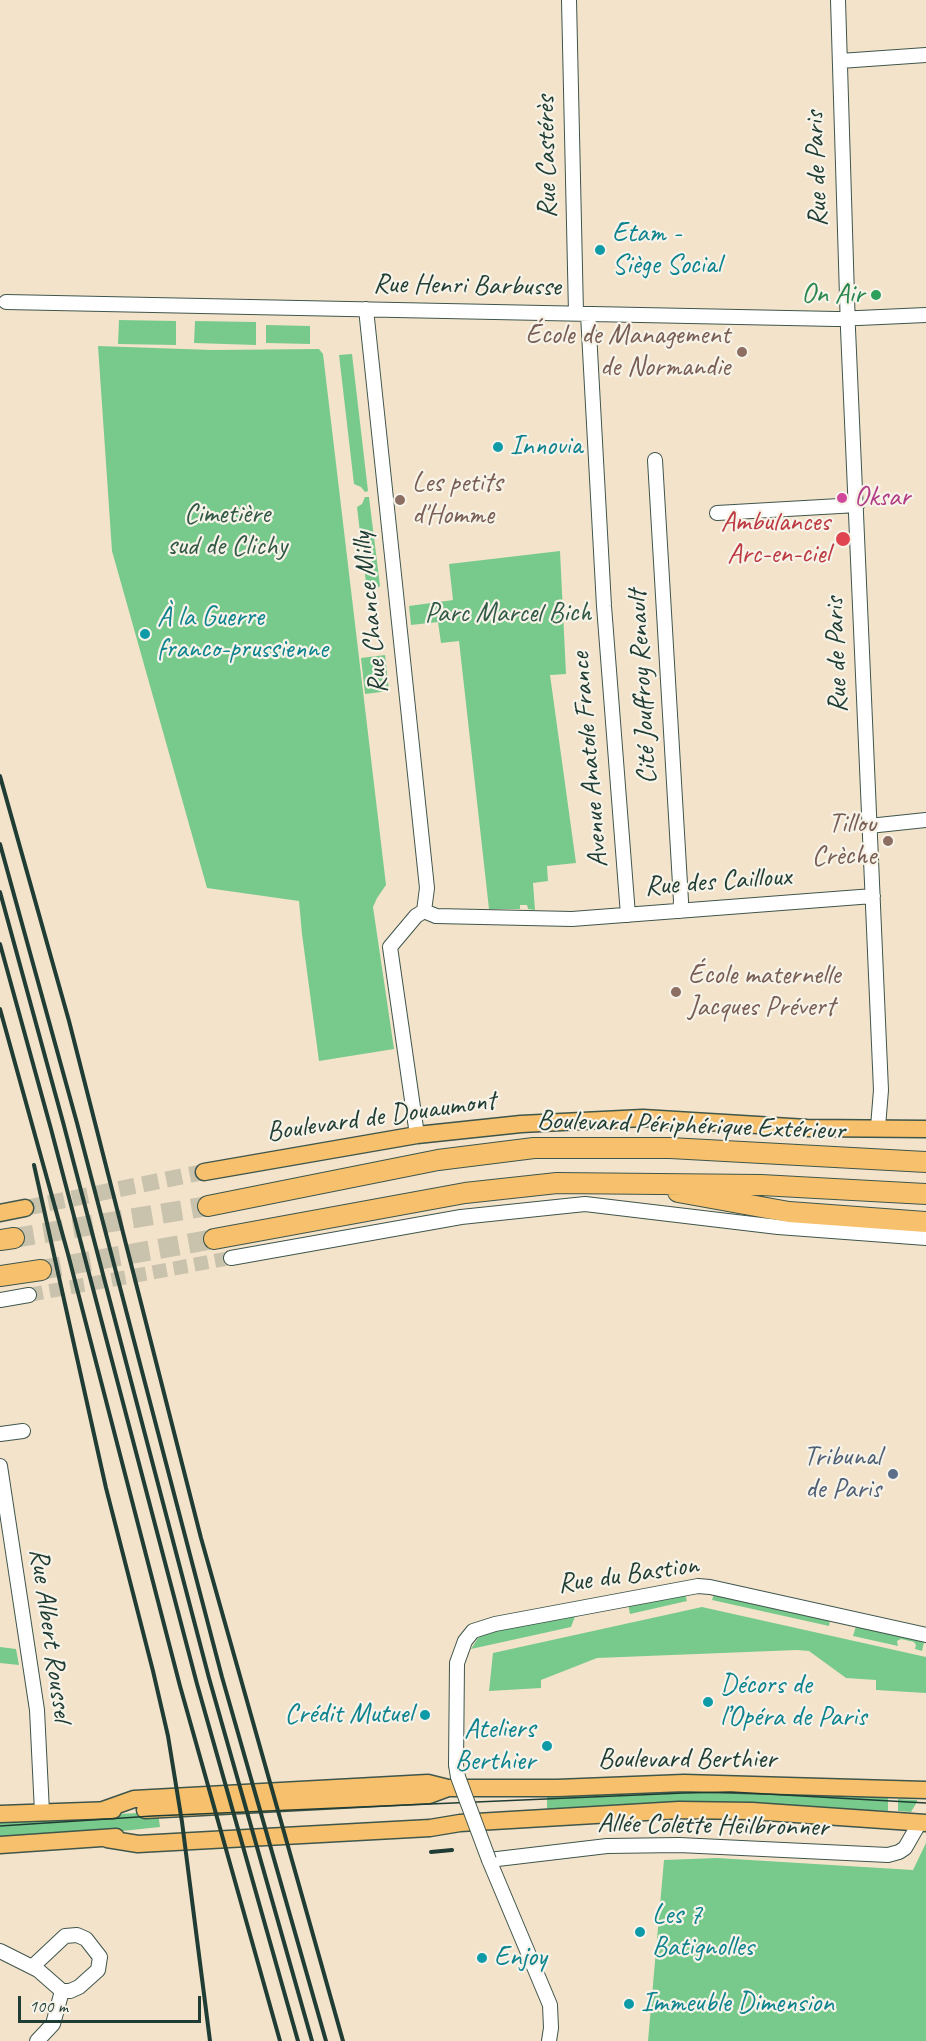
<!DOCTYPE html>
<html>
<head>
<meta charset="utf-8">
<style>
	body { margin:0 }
	#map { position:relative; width:926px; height:2041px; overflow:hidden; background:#f4e3cb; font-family:Caveat,sans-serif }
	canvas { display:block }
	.scale { position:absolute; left:18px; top:1996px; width:183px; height:27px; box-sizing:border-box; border:3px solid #1f3d34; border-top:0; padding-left:8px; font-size:18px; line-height:21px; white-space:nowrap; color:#1f3d34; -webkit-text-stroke:4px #f7f3e8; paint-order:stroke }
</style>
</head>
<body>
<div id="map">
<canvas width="926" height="2041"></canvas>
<div class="scale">100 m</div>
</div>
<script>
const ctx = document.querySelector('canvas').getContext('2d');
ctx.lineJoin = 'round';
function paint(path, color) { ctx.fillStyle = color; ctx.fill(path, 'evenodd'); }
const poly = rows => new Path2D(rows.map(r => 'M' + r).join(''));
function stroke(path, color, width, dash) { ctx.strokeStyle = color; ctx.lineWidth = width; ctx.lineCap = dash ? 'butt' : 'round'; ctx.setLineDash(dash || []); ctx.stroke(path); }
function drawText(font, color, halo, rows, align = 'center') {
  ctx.font = font + ' Caveat,sans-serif'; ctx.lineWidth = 4.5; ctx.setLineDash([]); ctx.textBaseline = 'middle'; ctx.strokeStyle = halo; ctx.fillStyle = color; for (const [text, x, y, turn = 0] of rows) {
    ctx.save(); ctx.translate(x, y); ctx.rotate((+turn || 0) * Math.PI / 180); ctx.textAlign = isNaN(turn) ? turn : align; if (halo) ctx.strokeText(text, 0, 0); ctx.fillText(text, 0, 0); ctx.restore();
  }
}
paint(poly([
	[119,320,176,321,176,345,118,344],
	[195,321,256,322,256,345,194,343],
	[266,325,310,326,310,344,266,343],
	[98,346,212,350,319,349,323,354,386,885,377,898,373,907,394,1049,319,1061,302,934,299,901,207,888,112,551],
	[352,354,368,491,365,492,361,487,354,484,339,355],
	[365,497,369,497,380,586,374,591,366,583,357,507,362,504],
	[560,551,566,674,550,675,576,863,547,866,548,881,533,883,535,910,528,909,527,905,520,905,520,909,489,909,459,641,441,643,438,622,411,625,409,606,453,600,449,564],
	[385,655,389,691,365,694,361,658],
	[685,1594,687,1601,630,1614,628,1604],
	[714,1594,830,1620,829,1626,712,1600],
	[702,1607,926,1657,926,1693,876,1690,876,1680,846,1678,809,1651,797,1650,597,1658,541,1680,541,1688,489,1691,493,1653],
	[576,1614,571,1627,471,1649,478,1638,491,1630],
	[856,1626,924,1642,922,1651,915,1649,916,1645,914,1642,901,1639,897,1641,898,1646,853,1636],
	[0,1647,16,1649,19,1665,0,1663],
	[734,1789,888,1798,888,1811,754,1804,547,1810,547,1795],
	[898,1799,917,1800,917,1802,911,1812,898,1811],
	[158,1812,160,1827,103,1833,0,1838,0,1820],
	[926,1843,926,2041,648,2041,664,1860,717,1858,913,1870]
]), '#78ca8c');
stroke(poly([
	[29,1295,231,1258]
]), '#c9c2ad', 14, [14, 7]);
stroke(poly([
	[25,1208,204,1172]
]), '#c9c2ad', 16, [16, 8]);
stroke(poly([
	[14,1238,208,1206],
	[41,1270,214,1239]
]), '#c9c2ad', 20, [20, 10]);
const minor = poly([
	[569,0,576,313],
	[838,0,848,329,881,1090,878,1127],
	[840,61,926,55],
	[6,302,836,319,926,315],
	[366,309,427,888,424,911],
	[588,314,604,606,628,915],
	[655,460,681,901,680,911],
	[717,513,857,505],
	[869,826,926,820],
	[424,911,436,916,572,919,873,896],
	[417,1135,390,947,416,916,424,911],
	[231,1258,461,1217,585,1204,778,1227,926,1238],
	[0,1300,29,1295],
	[0,1434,23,1431],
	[0,1466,37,1710,42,1812],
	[456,1765,457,1663,465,1641,473,1631,495,1624,698,1586,710,1587,926,1635],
	[0,1951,38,1970,62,1991],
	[32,1967,65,1936,77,1935,86,1939,100,1957,98,1970,79,1987,70,1991,62,1991],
	[37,2041,53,2024,62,1991],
	[549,2041,551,2028,550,2005,489,1860,607,1846,679,1845,888,1855,899,1852,905,1848,920,1822]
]);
const major = poly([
	[204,1172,417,1135,521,1124,643,1118,807,1128,926,1129],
	[0,1213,25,1208],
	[103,1810,134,1799,428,1783,448,1788,557,1788,684,1783,926,1790],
	[145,1810,429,1795,448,1788],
	[0,1814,113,1810],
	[107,1839,138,1844,430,1828,460,1823,679,1810,752,1811,926,1823],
	[0,1845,116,1837]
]);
const highway = poly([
	[678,1192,789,1212,926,1222],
	[208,1206,438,1160,534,1148,670,1148,926,1162],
	[214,1239,465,1193,557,1183,761,1185,926,1194],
	[0,1240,14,1238],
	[0,1276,41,1270]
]);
stroke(minor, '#3f564b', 16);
stroke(major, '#3f564b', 19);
stroke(highway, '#3f564b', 22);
stroke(minor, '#fff', 14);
stroke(major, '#f7c06c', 16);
stroke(highway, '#f7c06c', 20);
stroke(poly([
	[0,1826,153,1816,684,1793,731,1792,926,1803]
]), '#1f3d34', 1.5);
stroke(poly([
	[0,776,69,1021,201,1538,343,2041],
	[0,844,77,1123,222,1677,326,2041],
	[0,892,63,1122,209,1678,312,2041],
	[0,944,51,1129,197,1684,298,2041],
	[0,1009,68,1254,180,1686,280,2041],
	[34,1165,106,1488,153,1671,168,1736,182,1822,210,2041],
	[431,1852,452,1850]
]), '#1f3d34', 4);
const minorBridge = poly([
	[456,1765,458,1777,489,1860]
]);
stroke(minorBridge, '#3f564b', 16, []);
stroke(minorBridge, '#fff', 14);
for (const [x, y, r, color] of [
	[600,250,6,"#0f9aa8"],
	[876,295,6,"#2e9e5b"],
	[742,352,6,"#8d6e63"],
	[498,447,6,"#0f9aa8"],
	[842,498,6,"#d1479c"],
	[400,500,6,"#8d6e63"],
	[843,539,8,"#e0444e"],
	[145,634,6,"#0f9aa8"],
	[888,841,6,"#8d6e63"],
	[676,992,6,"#8d6e63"],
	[893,1474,6,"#5c6f8a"],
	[708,1702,6,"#0f9aa8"],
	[425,1715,6,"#0f9aa8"],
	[547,1746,6,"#0f9aa8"],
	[640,1932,6,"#0f9aa8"],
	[482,1958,6,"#0f9aa8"],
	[629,2004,6,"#0f9aa8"]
]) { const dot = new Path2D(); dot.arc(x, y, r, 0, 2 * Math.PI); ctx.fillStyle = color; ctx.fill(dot); stroke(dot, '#f7f3e8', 2); }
drawText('28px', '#1f3d34', '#f7f3e8', [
	["Rue Castérès",547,157,-91],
	["Rue de Paris",817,169,-92],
	["Rue Henri Barbusse",467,286,1],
	["Rue Chance Milly",371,613,-96],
	["Rue de Paris",837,655,-92],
	["Cité Jouffroy Renault",643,687,-93],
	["Avenue Anatole France",590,760,-95],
	["Rue des Cailloux",718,882,-4],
	["Boulevard de Douaumont",381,1117,-8],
	["Boulevard Périphérique Extérieur",691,1126,2],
	["Rue du Bastion",628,1575,-8],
	["Rue Albert Roussel",50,1635,82],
	["Boulevard Berthier",687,1760],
	["Allée Colette Heilbronner",713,1826,1]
]);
drawText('28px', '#0d838f', '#f7f3e8', [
	["Etam -",612,234],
	["Siège Social",612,266],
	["Innovia",510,447],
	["À la Guerre",157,618],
	["franco-prussienne",157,650],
	["Décors de",720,1686],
	["l’Opéra de Paris",720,1718],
	["Crédit Mutuel",413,1715,"right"],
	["Ateliers",535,1730,"right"],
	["Berthier",535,1762,"right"],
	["Les 7",652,1916],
	["Batignolles",652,1948],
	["Enjoy",494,1958],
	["Immeuble Dimension",641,2004]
], 'left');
drawText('28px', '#27864d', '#f7f3e8', [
	["On Air",864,295]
], 'right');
drawText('28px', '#785e54', '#f7f3e8', [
	["École de Management",730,336],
	["de Normandie",730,368],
	["Les petits",412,484,"left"],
	["d'Homme",412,516,"left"],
	["Tillou",876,825],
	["Crèche",876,857],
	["École maternelle",688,976,"left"],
	["Jacques Prévert",688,1008,"left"]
], 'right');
drawText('28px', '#b23c85', '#f7f3e8', [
	["Oksar",854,498]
], 'left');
drawText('28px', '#315946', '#f7f3e8', [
	["Cimetière",227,515],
	["sud de Clichy",227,547],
	["Parc Marcel Bich",508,614]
]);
drawText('28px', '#be3a42', '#f7f3e8', [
	["Ambulances",830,523],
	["Arc-en-ciel",830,555]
], 'right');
drawText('28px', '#4e5e75', '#f7f3e8', [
	["Tribunal",881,1458],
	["de Paris",881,1490]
], 'right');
</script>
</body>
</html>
